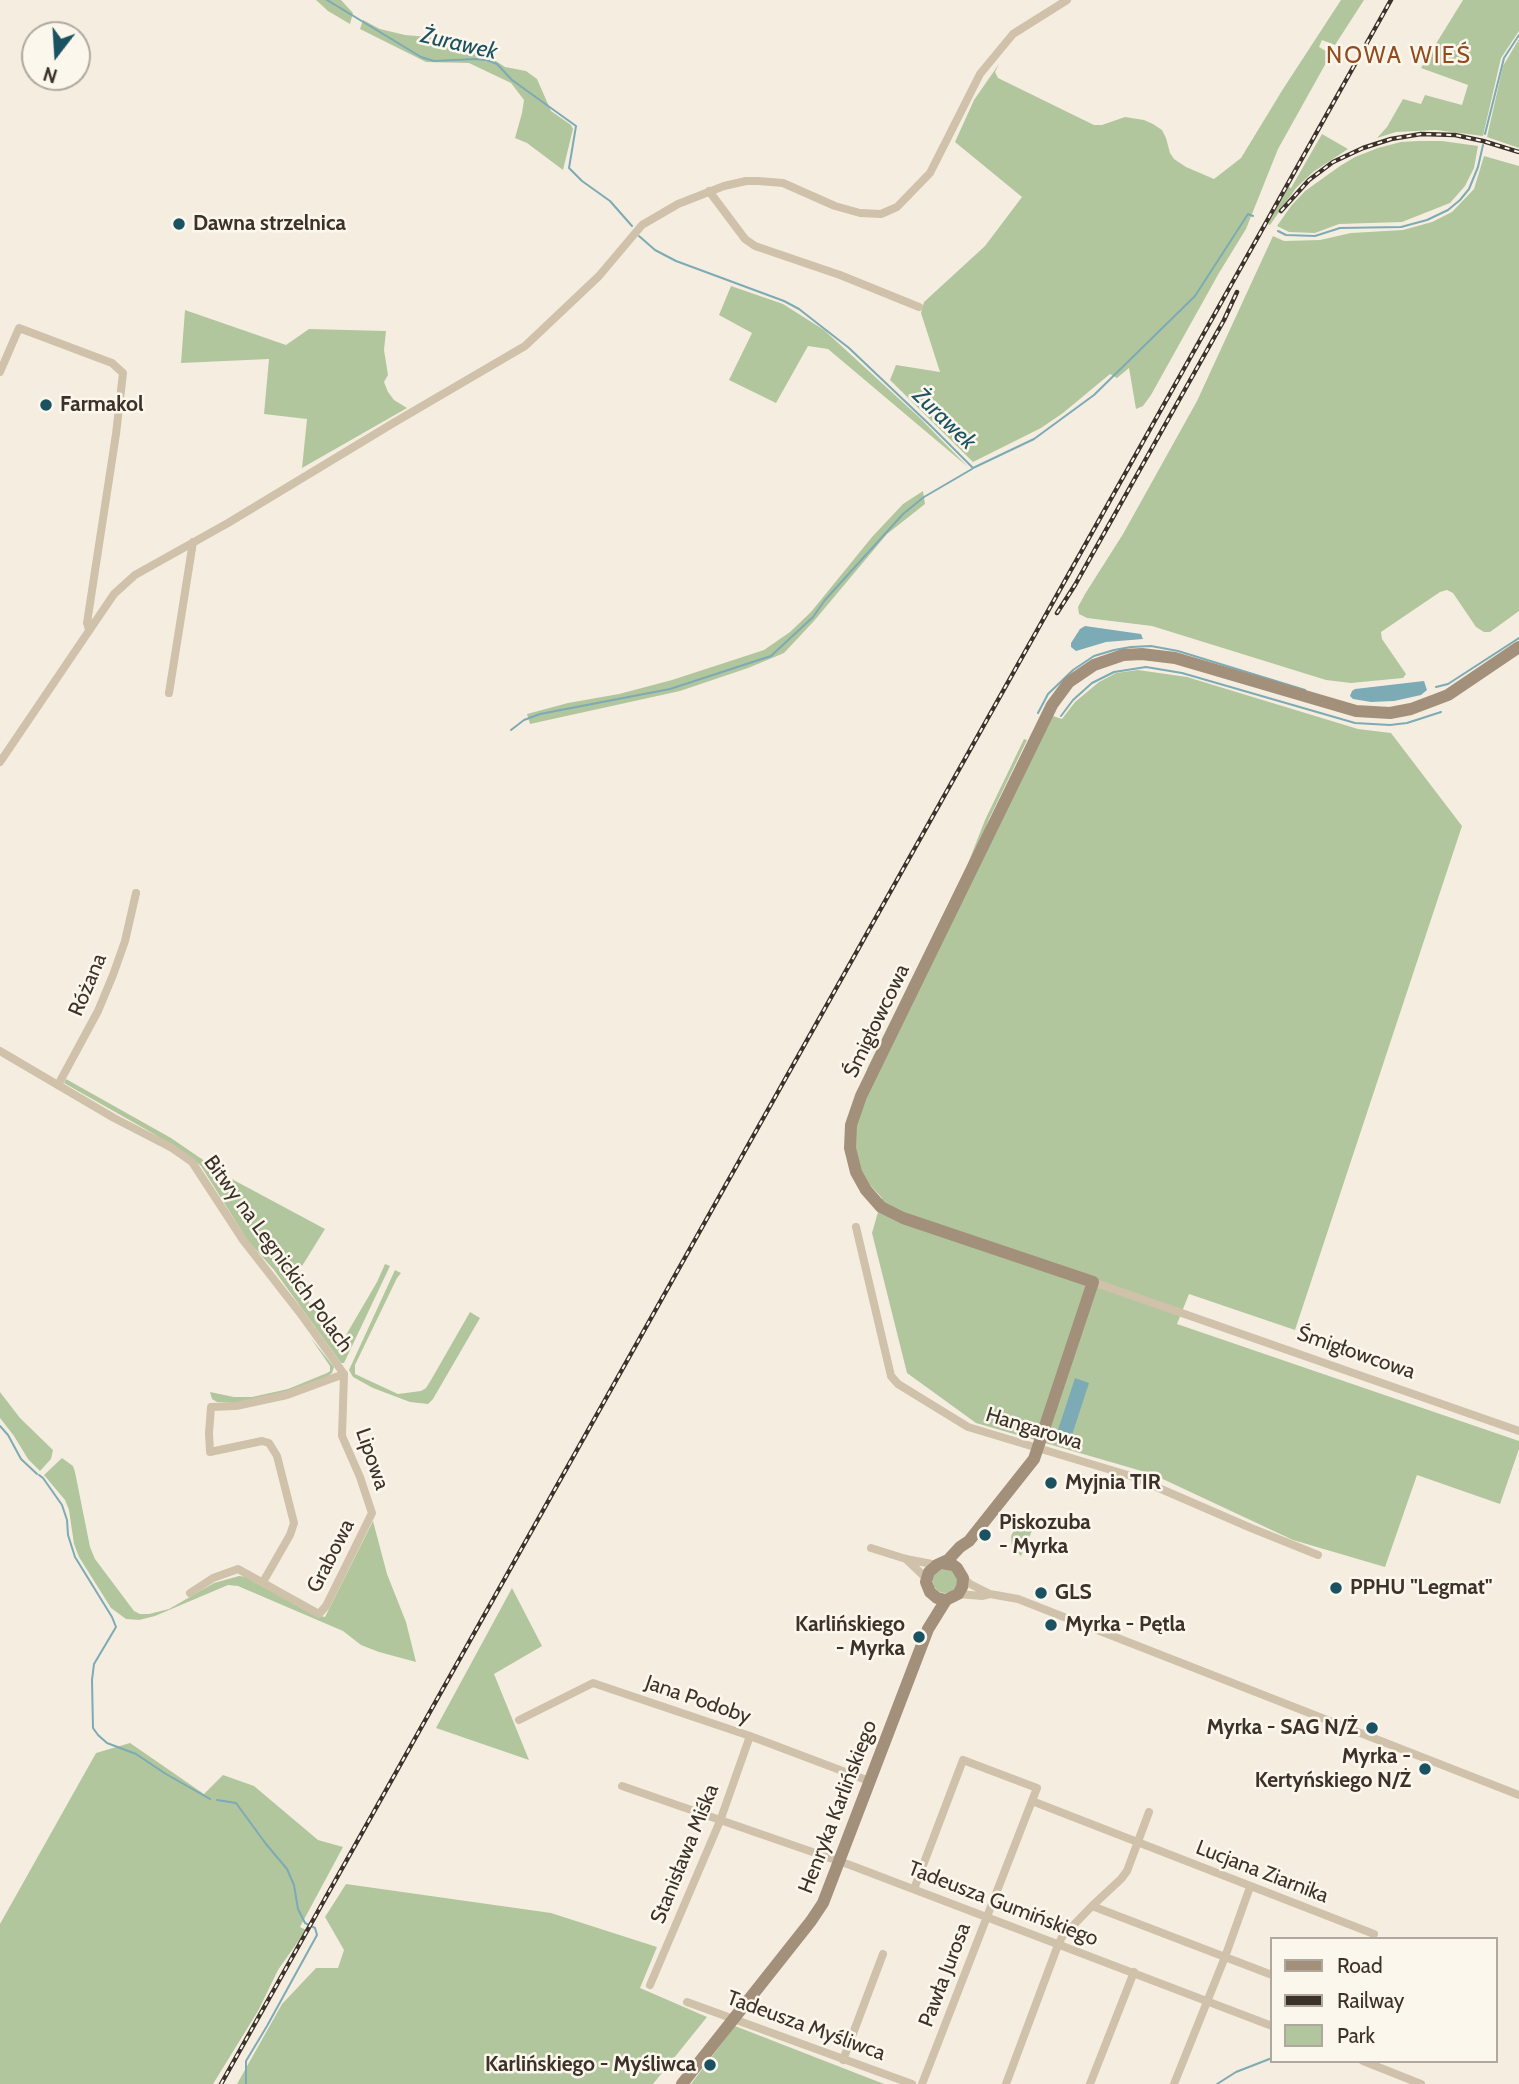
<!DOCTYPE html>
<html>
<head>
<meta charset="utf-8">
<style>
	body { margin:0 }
	#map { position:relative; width:1519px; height:2084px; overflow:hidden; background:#f5eee0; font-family:Cabin,sans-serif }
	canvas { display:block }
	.legend { position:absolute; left:1270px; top:1937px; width:228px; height:126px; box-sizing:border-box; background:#fcf7ed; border:2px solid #afa89f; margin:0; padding:9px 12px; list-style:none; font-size:21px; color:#3c322a }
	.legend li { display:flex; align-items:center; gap:14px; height:35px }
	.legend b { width:35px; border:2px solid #afa89f }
	.north { position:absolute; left:21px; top:21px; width:70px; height:70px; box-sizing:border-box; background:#fcf7ed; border:2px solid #afa89f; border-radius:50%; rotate:197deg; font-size:19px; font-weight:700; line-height:28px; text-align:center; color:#3c322a }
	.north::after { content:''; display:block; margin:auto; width:24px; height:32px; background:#1b5262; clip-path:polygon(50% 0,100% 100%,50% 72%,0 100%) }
</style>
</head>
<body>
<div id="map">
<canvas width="1519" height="2084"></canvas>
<ul class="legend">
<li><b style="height:9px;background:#a3907b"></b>Road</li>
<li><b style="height:9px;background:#3c322a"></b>Railway</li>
<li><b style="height:19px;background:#b2c69e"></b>Park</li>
</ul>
<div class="north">N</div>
</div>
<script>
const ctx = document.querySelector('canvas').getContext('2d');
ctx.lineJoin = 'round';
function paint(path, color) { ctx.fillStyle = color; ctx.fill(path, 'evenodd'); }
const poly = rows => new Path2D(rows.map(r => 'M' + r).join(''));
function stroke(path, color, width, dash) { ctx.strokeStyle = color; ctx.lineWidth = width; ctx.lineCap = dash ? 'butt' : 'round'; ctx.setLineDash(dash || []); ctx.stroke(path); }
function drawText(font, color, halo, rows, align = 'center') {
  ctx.font = font + ' Cabin,sans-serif'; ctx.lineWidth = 5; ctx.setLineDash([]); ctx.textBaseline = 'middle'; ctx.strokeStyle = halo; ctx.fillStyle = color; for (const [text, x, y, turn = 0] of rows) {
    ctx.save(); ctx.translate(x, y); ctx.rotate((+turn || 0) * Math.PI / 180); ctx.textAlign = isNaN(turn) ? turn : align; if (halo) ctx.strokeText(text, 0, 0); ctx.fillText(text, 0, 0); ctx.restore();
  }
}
paint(poly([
	[316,0,341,0,353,13,350,24,328,11],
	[1341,0,1364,0,1335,45,1322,40,1319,47,1331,54,1278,149,1246,229,1219,273,1151,395,1143,406,1136,409,1129,368,1117,378,1110,374,1063,413,1041,428,973,462,890,380,896,365,940,372,921,313,924,302,985,246,1022,197,955,142,974,100,999,64,995,72,998,78,1094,125,1102,125,1125,117,1144,120,1153,124,1162,130,1166,138,1170,153,1174,159,1186,167,1214,179,1241,158,1283,89],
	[1463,0,1519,0,1519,31,1501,58,1483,136,1436,130,1396,132,1377,138,1387,127,1403,99,1421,104,1425,95,1462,105,1468,85,1421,68],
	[363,20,380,29,405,35,476,41,483,44,490,57,505,67,526,71,537,79,551,111,571,125,573,129,563,170,527,143,515,138,522,113,524,100,511,83,469,63,426,62,360,29],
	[1519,39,1519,148,1487,137,1503,66],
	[1322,134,1348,149,1313,172,1296,188,1270,225,1268,224,1288,187,1291,188],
	[1418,141,1442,141,1478,146,1474,168,1465,186,1450,203,1402,222,1339,224,1315,233,1289,232,1277,226,1291,206,1305,191,1340,166,1355,157,1378,148,1401,142],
	[1484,156,1519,166,1519,611,1490,632,1484,632,1476,627,1453,593,1447,590,1440,592,1381,632,1382,639,1406,674,1403,678,1351,683,1326,680,1152,626,1087,618,1079,614,1078,607,1085,594,1123,534,1197,401,1273,236,1284,241,1320,240,1351,233,1403,230,1432,222,1452,212,1474,189],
	[731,286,783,304,824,330,920,418,968,467,828,349,808,346,776,403,729,380,752,333,719,315],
	[185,310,286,345,309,329,386,331,384,350,388,375,384,382,388,392,394,400,407,408,302,468,307,419,264,414,269,359,181,363],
	[923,491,925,504,887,534,814,621,784,653,748,668,680,691,530,724,527,714,568,703,619,694,672,680,764,650,790,632,811,612,872,537,903,504],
	[1138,670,1187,677,1358,729,1391,733,1462,826,1295,1330,1189,1294,1177,1324,1519,1441,1519,1449,1500,1504,1417,1475,1385,1567,1293,1540,1152,1474,976,1423,907,1373,872,1233,882,1198,870,1185,860,1167,856,1149,856,1127,861,1106,1053,716,1062,719,1075,702,1099,682,1116,673],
	[1024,739,1027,740,989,819,973,861,868,1070,867,1069,967,866,985,820],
	[66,1079,171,1138,228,1177,325,1229,294,1279,300,1285,310,1304,321,1316,339,1343,346,1335,377,1282,385,1264,390,1266,344,1363,341,1363,274,1270,248,1241,201,1166,193,1159,154,1134,64,1083],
	[395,1270,401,1273,397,1278,355,1365,355,1374,398,1394,421,1391,426,1388,431,1380,470,1312,480,1318,433,1399,428,1404,410,1402,373,1388,353,1377,349,1370],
	[310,1337,334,1367,332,1373,326,1378,287,1392,234,1403,217,1402,212,1399,210,1392,234,1397,252,1397,288,1389,327,1373,330,1371,330,1366],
	[0,1392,20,1418,53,1450,51,1459,40,1471,28,1459,14,1436,0,1418],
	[62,1458,73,1466,75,1472,90,1547,95,1559,134,1611,140,1614,149,1614,169,1609,214,1583,239,1576,247,1577,310,1613,325,1617,373,1521,387,1574,406,1622,416,1662,379,1652,361,1645,343,1631,238,1586,228,1585,155,1616,139,1620,126,1619,111,1608,79,1557,74,1544,69,1510,65,1500,44,1475],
	[1021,1518,1034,1526,1021,1556,1012,1546,1011,1536],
	'933 1581a12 12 0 1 1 24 0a12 12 0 1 1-24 0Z',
	[512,1588,542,1646,494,1674,529,1760,436,1728],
	[130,1743,204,1794,223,1775,254,1786,318,1840,343,1847,300,1927,306,1930,278,1970,258,2011,213,2084,0,2084,0,1924,96,1753],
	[346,1884,551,1913,657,1947,640,1988,707,2017,653,2084,237,2084,282,2004,316,1968,338,1968,344,1950,325,1917],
	[735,2026,884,2084,691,2084]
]), '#b2c69e');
paint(poly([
	[1085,626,1141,634,1143,639,1106,642,1076,651,1071,647,1071,643,1080,629],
	[1424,681,1427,690,1421,695,1394,701,1371,702,1353,699,1350,696,1352,691,1355,689],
	[1075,1378,1089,1383,1072,1435,1058,1430]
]), '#7caab5');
stroke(poly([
	[327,0,421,57,434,61,475,59,487,60,497,64,512,80,576,126,569,168,582,181,610,201,632,226],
	[1485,134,1504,58,1519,35],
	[1278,231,1286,235,1315,236,1340,228,1401,227,1427,220,1448,210,1460,200,1469,189,1478,167,1483,145],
	[639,236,655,250,676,261,784,301,799,309,849,348,931,426,973,468,1034,439,1094,395,1195,296,1248,214,1253,216],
	[1436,687,1448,684,1519,638],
	[1038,713,1048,694,1073,670,1094,656,1114,650,1131,647,1151,646,1178,651,1305,690],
	[1061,716,1073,700,1092,683,1114,672,1146,667,1182,673,1355,723,1390,725,1407,723,1441,712],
	[511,730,524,720,540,714,670,689,771,656,813,617,825,600,903,514,924,497,972,469],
	[0,1426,8,1435,21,1459,37,1474],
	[39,1475,43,1478,62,1505,67,1520,68,1535,75,1557,112,1617,116,1627,94,1664,92,1680,93,1728,98,1735,107,1743,136,1754,166,1774,210,1799],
	[217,1800,236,1803,266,1844,287,1869,294,1885,298,1909,305,1923,315,1928,317,1935,267,2026,246,2061,246,2084],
	[1217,2084,1236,2072,1272,2058]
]), '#7caab5', 2);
stroke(poly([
	[709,191,745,239,755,246,840,275,919,307],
	[0,372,19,328,112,363,123,373,116,434,87,623,89,630],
	[169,693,193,542],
	[0,762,114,594,135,575,228,523,395,422,525,346,599,276,642,225,678,204,724,186,746,181,758,181,783,183,835,206,860,213,881,214,897,207,930,173,980,74,1013,34,1067,0],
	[0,1051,114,1118,172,1148,192,1162,243,1240,300,1313,344,1374],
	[58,1085,98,1011,113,975,125,941,136,893],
	[856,1227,891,1376,898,1384,968,1427,1131,1476,1251,1528,1318,1555],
	[1093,1282,1519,1431],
	[871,1548,906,1559,937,1565],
	[906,1559,926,1578],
	[963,1578,970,1584,990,1594],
	[263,1582,290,1535,294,1523,277,1456,269,1443,262,1441,210,1452,209,1433,211,1407,236,1406,287,1395,344,1374],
	[190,1593,213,1578,238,1569,319,1614,326,1606,372,1513,360,1477,342,1436,344,1374],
	[958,1594,982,1596,990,1594,1018,1599,1519,1795],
	[519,1720,593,1683,750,1736,869,1781],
	[622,1786,850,1865,1272,2026],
	[1032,1801,1374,1934],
	[914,1889,963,1760,1037,1788,922,2084],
	[1092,1906,1272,1975],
	[650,1985,720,1821,750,1736],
	[687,2002,912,2084],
	[843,2060,883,1954],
	[1363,2061,1421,2084],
	[1006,2084,1058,1945,1062,1937,1092,1906,1121,1879,1127,1871,1149,1812],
	[1090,2084,1134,1972],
	[1174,2084,1225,1957,1250,1887]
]), '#cfc1aa', 8);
stroke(poly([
	[942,1563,953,1565,957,1568,963,1578,962,1587,958,1594,946,1600,937,1598,930,1592,926,1582,929,1572,937,1565,948,1560,960,1547,969,1541,1034,1459,1093,1282,903,1218,881,1207,866,1190,856,1172,850,1148,851,1125,861,1096,1052,705,1069,682,1094,665,1123,655,1142,654,1175,658,1356,711,1390,713,1411,709,1448,695,1519,647],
	[682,2084,811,1921,823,1903,928,1629,946,1600]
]), '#a3907b', 12);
const rail = poly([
	[1281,211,1309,180,1333,162,1363,148,1391,139,1421,134,1455,135,1483,141,1519,152],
	[1057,613,1075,585,1224,320,1237,292],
	[221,2084,1391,0]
]);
stroke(rail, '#3c322a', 4.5);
stroke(rail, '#fcf7ed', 2, [5]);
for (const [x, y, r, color] of [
	[179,224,7,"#1b5262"],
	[46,405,7,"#1b5262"],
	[1051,1483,7,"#1b5262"],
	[985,1535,7,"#1b5262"],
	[1336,1588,7,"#1b5262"],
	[1041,1593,7,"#1b5262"],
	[1051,1625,7,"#1b5262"],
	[919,1637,7,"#1b5262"],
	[1372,1728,7,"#1b5262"],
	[1425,1769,7,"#1b5262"],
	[710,2065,7,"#1b5262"]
]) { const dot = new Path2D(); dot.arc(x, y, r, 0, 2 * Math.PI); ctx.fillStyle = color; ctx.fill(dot); stroke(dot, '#fcf7ed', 2.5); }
drawText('bold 21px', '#3c322a', '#fcf7ed', [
	["Dawna strzelnica",193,224],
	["Farmakol",60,405],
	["Myjnia TIR",1065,1483],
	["Piskozuba",999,1523],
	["- Myrka",999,1547],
	["PPHU \"Legmat\"",1350,1588],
	["GLS",1055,1593],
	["Karlińskiego",905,1625,"right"],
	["- Myrka",905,1649,"right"],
	["Myrka - Pętla",1065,1625],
	["Myrka - SAG N/Ż",1358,1728,"right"],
	["Myrka -",1411,1757,"right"],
	["Kertyńskiego N/Ż",1411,1781,"right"],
	["Karlińskiego - Myśliwca",696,2065,"right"]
], 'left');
drawText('21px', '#3c322a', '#fcf7ed', [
	["Różana",88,985,-67],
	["Śmigłowcowa",877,1021,-64],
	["Bitwy na Legnickich Polach",278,1254,54],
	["Śmigłowcowa",1356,1353,19],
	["Hangarowa",1034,1429,17],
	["Lipowa",372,1459,71],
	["Grabowa",331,1556,-63],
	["Jana Podoby",698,1700,19],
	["Henryka Karlińskiego",838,1807,-69],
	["Stanisława Miśka",685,1854,-68],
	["Lucjana Ziarnika",1262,1872,21],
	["Tadeusza Gumińskiego",1003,1904,21],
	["Pawła Jurosa",945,1975,-69],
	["Tadeusza Myśliwca",806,2026,20]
]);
drawText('italic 23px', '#1b5262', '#fcf7ed', [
	["Żurawek",459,44,13],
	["Żurawek",944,419,44]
]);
ctx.letterSpacing = '2px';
drawText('23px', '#924b1c', '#fcf7ed', [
	["NOWA WIEŚ",1399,56]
]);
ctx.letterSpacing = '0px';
</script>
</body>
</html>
